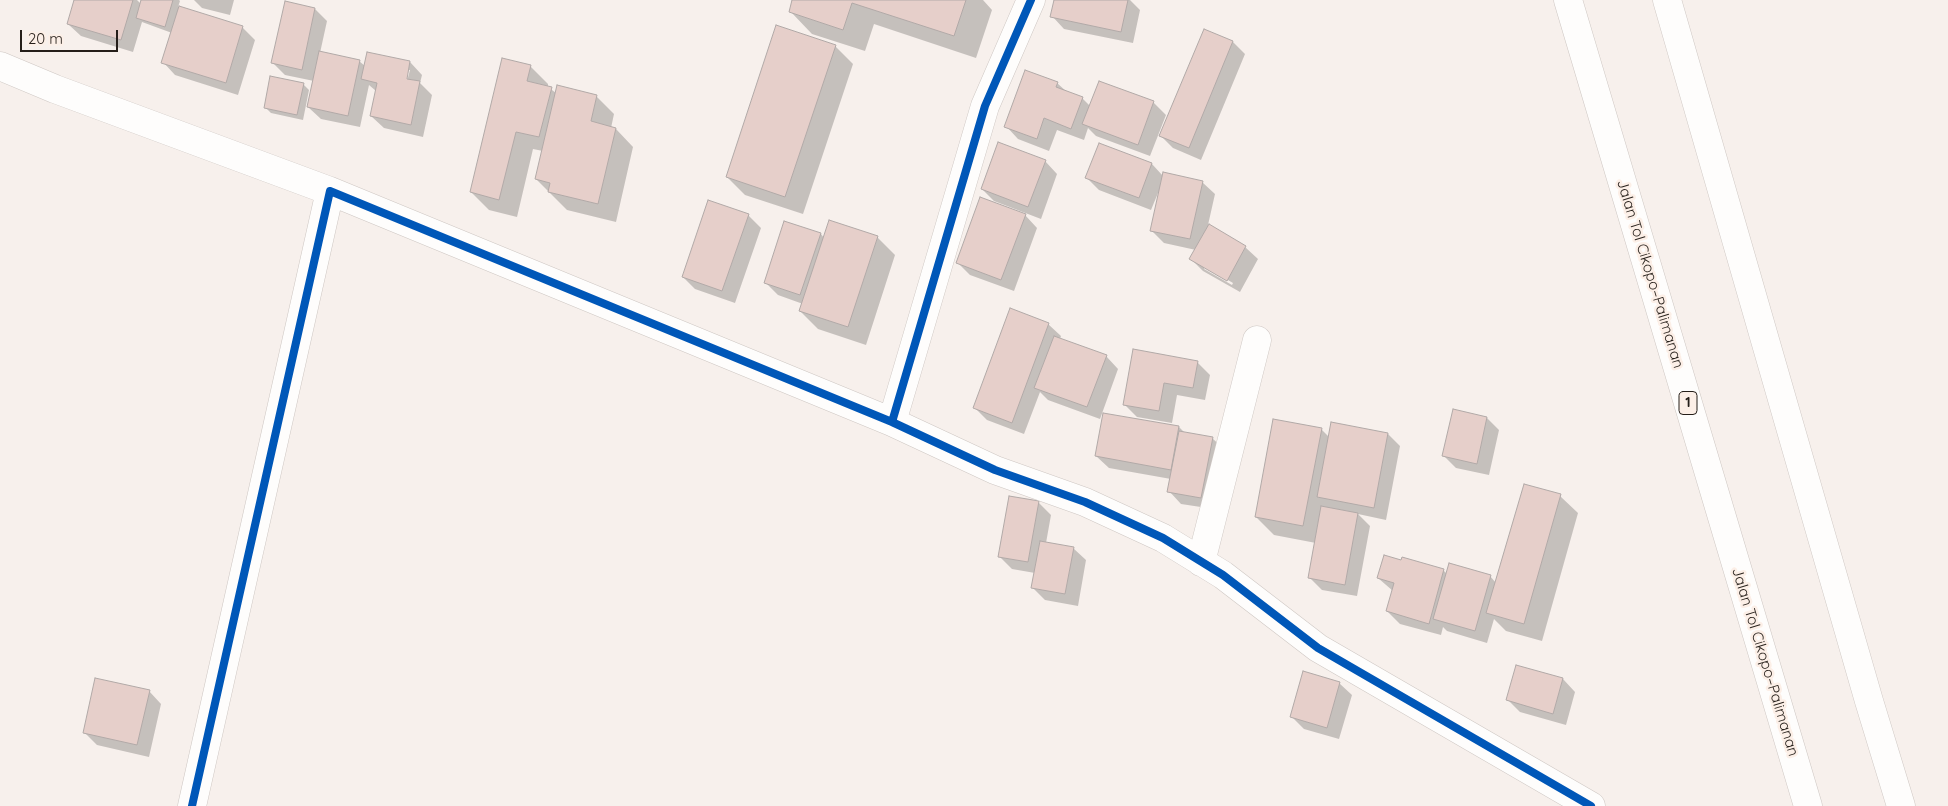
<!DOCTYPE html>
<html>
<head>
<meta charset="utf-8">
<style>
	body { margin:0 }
	#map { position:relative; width:1948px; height:806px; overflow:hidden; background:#f7f0ec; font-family:Quicksand,sans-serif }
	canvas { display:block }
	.scale { position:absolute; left:20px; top:30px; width:98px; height:22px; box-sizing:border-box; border:2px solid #251e19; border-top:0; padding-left:6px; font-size:15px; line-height:18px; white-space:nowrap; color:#251e19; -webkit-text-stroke:4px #fcefe7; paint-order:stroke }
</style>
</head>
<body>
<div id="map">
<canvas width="1948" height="806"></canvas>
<div class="scale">20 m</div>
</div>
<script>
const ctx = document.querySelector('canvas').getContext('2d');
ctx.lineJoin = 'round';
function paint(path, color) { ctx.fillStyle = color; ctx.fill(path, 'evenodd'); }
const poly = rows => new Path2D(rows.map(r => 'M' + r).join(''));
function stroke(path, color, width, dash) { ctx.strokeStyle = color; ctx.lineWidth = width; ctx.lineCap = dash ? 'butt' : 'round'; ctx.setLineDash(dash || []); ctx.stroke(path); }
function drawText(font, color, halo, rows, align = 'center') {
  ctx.font = font + ' Quicksand,sans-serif'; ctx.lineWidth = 5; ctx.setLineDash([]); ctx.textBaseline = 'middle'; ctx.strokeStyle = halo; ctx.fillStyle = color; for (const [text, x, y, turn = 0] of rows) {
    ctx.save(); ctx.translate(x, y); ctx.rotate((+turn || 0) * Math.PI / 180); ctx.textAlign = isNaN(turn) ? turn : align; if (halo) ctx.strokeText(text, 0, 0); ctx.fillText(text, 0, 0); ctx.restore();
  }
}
paint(poly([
	[75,0,137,0,141,4,143,0,179,0,180,1,178,7,243,28,255,40,238,95,175,75,163,62,172,33,142,22,133,52,81,36,68,24],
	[194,0,234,0,230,15,202,8],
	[794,0,983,0,992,10,976,58,874,24,865,51,812,34,790,11],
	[1055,0,1130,0,1140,10,1133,43,1064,29,1052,16],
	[315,9,327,21,320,53,359,61,365,66,368,53,410,62,422,75,420,83,432,95,423,137,384,128,371,116,376,91,369,85,360,127,321,119,308,107,314,81,285,75,273,63],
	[407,70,410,70,406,85],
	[1205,30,1233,42,1245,54,1201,160,1173,148,1161,136],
	[835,46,853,64,803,214,745,195,727,177],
	[530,66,548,84,548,87,556,93,596,96,614,114,611,128,616,129,633,147,616,222,567,210,536,179,543,151,533,149,517,217,489,210,471,192],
	[1057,83,1067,92,1082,98,1090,106,1153,102,1166,115,1150,156,1096,136,1088,128,1084,140,1057,130,1049,151,1018,139,1006,126],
	[303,84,309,90,303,120,271,113,265,107],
	[1099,145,1152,164,1163,176,1202,182,1215,194,1208,225,1245,247,1258,259,1240,292,1203,271,1191,259,1196,250,1164,243,1151,230,1159,194,1158,193,1151,210,1099,190,1087,178],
	[1204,266,1233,283,1232,285,1204,269],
	[1045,161,1057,174,1041,219,994,201,982,189],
	[748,215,761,228,735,303,695,289,683,277],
	[1025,215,1037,228,1014,291,970,275,957,262],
	[821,234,824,238,877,237,895,255,866,345,818,329,800,311,803,304,778,295,766,283],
	[1048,324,1061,336,1060,339,1106,356,1118,369,1100,419,1048,400,1040,392,1024,434,987,420,975,408],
	[1197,362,1210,375,1205,400,1177,395,1172,423,1137,417,1125,405],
	[1104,414,1179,427,1185,433,1212,438,1225,450,1214,509,1181,504,1169,491,1171,479,1109,468,1096,456],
	[1487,418,1499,430,1489,475,1456,468,1444,456],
	[1321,429,1329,437,1388,434,1400,446,1386,520,1358,514,1370,526,1357,596,1322,590,1309,577,1316,543,1274,535,1256,517],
	[1560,496,1578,513,1542,641,1506,631,1494,619,1487,643,1447,631,1443,627,1441,635,1400,624,1387,611,1393,591,1378,578,1443,570,1447,574,1490,576,1496,583],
	[1039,503,1051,515,1046,543,1073,548,1086,560,1078,606,1045,600,1033,588,1035,573,1012,569,1000,557],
	[1517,666,1563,679,1575,692,1566,725,1520,712,1508,700],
	[1339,683,1352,695,1339,739,1304,729,1292,717],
	[149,691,161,704,149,757,97,745,85,733]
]), '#0003');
const building = poly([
	[74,0,133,0,121,40,67,24,74,0],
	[141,0,173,0,165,27,136,18,141,0],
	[792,0,966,0,954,36,852,3,843,30,789,12,792,0],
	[1054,0,1128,0,1121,32,1050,17,1054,0],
	[285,1,315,8,302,70,271,63,285,1],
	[179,6,243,26,226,83,161,63,179,6],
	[776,25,836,45,785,197,726,177,776,25],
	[1204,29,1233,41,1189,148,1159,136,1204,29],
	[319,51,360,60,348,116,307,107,319,51],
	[367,52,410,61,407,79,420,81,411,125,370,116,377,83,361,79,367,52],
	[502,58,531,65,527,81,552,87,539,137,516,132,499,200,470,192,502,58],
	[1025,70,1058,82,1056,87,1083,97,1071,129,1044,118,1037,139,1004,127,1025,70],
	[270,76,304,83,297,115,264,108,270,76],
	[1099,81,1154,101,1138,145,1082,124,1099,81],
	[557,85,597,95,591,121,616,128,598,204,548,192,550,183,535,179,557,85],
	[998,142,1046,160,1028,207,981,189,998,142],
	[1099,143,1152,163,1139,198,1085,178,1099,143],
	[1163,172,1203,181,1190,239,1150,231,1163,172],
	[980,197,1026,214,1001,280,956,263,980,197],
	[708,200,749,214,722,291,682,277,708,200],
	[829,220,878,236,848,327,799,311,829,220],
	[784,221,821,233,800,295,764,283,784,221],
	[1209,224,1246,246,1227,281,1189,259,1209,224],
	[1010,308,1049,323,1012,423,973,408,1010,308],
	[1054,336,1107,355,1087,407,1034,388,1054,336],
	[1133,349,1198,361,1193,388,1164,383,1159,411,1123,405,1133,349],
	[1453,409,1487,417,1477,464,1442,456,1453,409],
	[1103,413,1179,426,1171,470,1095,456,1103,413],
	[1273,419,1322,428,1303,526,1255,517,1273,419],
	[1331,422,1388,433,1374,508,1317,497,1331,422],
	[1179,431,1213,437,1201,498,1167,492,1179,431],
	[1524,484,1561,494,1524,624,1486,613,1524,484],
	[1009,496,1039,501,1028,562,998,557,1009,496],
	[1321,506,1358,513,1345,585,1308,578,1321,506],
	[1040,541,1074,547,1065,594,1031,588,1040,541],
	[1384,555,1401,560,1402,557,1444,569,1429,624,1386,611,1394,583,1377,578,1384,555],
	[1449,563,1491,575,1475,631,1433,619,1449,563],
	[1516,665,1563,678,1553,714,1506,700,1516,665],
	[1303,671,1340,682,1327,728,1290,717,1303,671],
	[95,678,150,690,137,745,83,733,95,678]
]);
paint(building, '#e6cfca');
stroke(building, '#b1a9a7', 1);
const minor = poly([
	[1031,0,985,106,892,422,995,470,1085,502,1163,538,1223,575,1318,648,1591,806],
	[0,66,55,89,330,191],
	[1201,562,1257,340],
	[192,806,330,191,892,422]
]);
const highway = poly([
	[1568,0,1808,806],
	[1667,0,1869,701,1901,806]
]);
stroke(minor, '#cec7c3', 29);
stroke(highway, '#cec7c3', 29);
stroke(minor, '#fefdfc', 28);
stroke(highway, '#fefdfc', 28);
stroke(poly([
	[1031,0,985,106,892,422,995,470,1085,502,1163,538,1223,575,1318,648,1591,806],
	[192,806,330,191,892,422]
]), '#0057b8', 8);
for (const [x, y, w] of [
	[1688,403,18]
]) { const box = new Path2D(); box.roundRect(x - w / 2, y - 11.5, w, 23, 4); ctx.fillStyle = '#fcefe7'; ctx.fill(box); stroke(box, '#251e19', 1); }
drawText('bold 14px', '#251e19', null, [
	["1",1688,403]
]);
drawText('15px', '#251e19', '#fcefe7', [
	["Jalan Tol Cikopo–Palimanan",1650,274,73],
	["Jalan Tol Cikopo–Palimanan",1765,662,73]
]);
</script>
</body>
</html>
